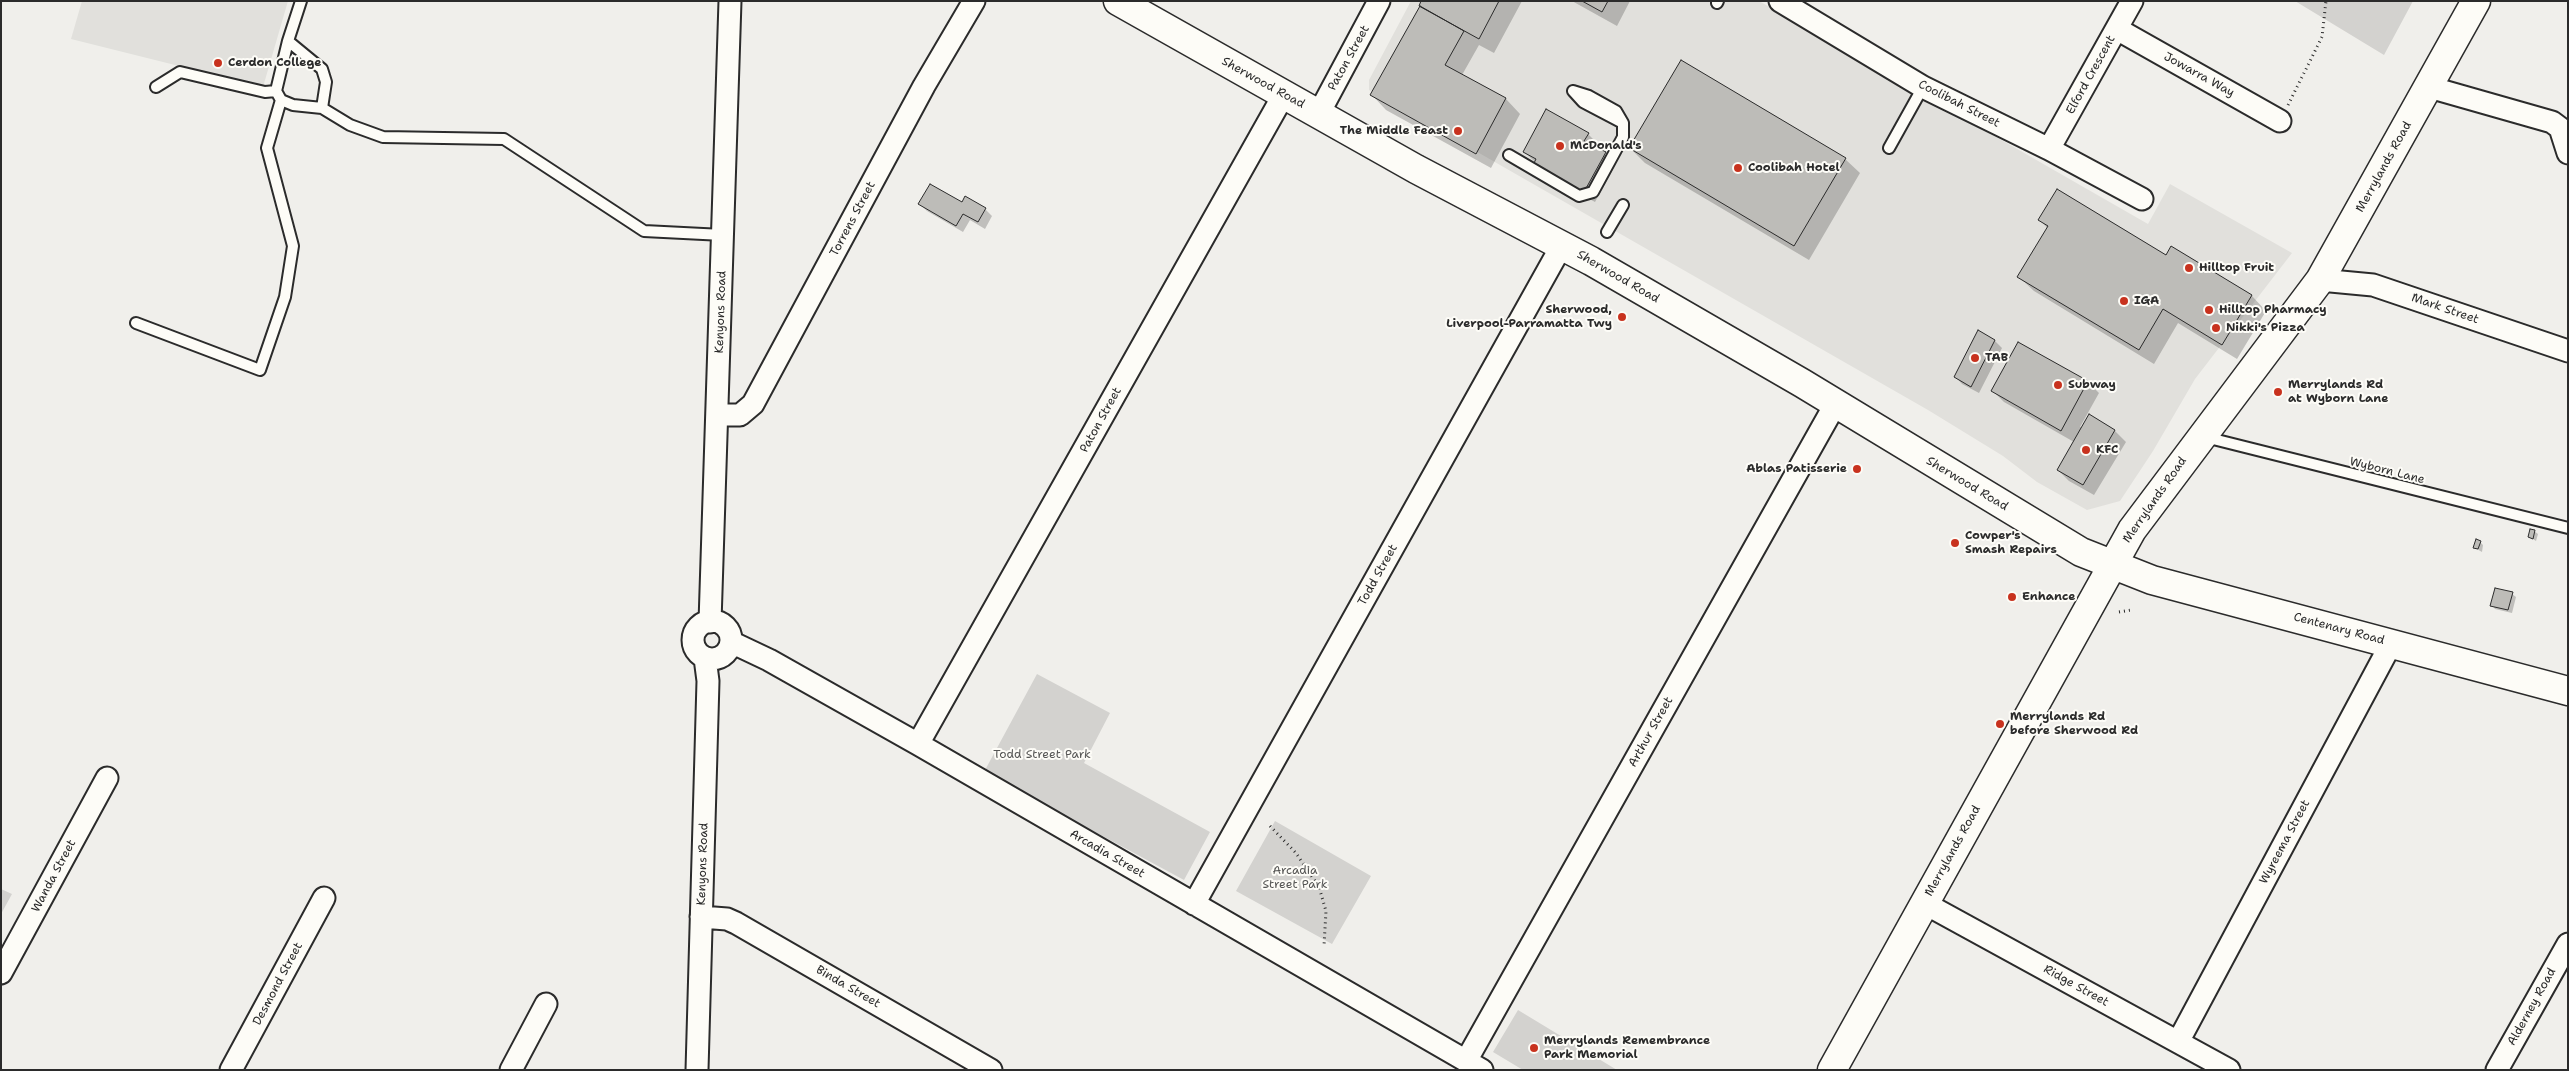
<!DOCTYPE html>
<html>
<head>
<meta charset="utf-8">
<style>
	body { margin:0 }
	#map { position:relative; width:2569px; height:1071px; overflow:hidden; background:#f0efeb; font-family:"Shantell Sans",sans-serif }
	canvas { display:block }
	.frame { position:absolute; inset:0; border:2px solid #2b2b2b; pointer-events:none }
</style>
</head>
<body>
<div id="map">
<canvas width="2569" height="1071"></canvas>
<div class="frame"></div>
</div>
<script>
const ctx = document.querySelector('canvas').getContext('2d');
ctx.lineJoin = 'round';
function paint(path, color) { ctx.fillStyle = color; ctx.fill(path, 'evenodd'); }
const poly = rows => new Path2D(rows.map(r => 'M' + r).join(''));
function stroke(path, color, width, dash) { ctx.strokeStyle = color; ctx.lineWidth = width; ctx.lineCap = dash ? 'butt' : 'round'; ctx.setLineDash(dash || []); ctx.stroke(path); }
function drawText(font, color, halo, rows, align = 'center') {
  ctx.font = font + ' "Shantell Sans",sans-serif'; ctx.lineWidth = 4; ctx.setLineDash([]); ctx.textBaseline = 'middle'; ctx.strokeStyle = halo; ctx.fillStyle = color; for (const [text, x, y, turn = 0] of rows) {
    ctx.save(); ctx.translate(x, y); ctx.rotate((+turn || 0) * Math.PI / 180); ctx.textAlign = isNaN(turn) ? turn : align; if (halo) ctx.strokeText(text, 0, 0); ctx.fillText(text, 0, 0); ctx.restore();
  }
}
paint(poly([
	[82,1,288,1,263,87,71,39],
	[1411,1,1759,1,2148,224,2170,184,2292,253,2195,379,2153,451,2120,501,2087,510,2037,482,2003,456,1928,410,1369,90,1369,80]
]), '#e1e0dc');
paint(poly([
	[2295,1,2413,1,2384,55],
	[1037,674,1110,713,1084,763,1210,832,1184,880,984,772],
	[1275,821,1371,876,1332,944,1236,891],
	[1,889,12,894,1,914],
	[1518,1010,1617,1070,1523,1070,1493,1052]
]), '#d3d2cf');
paint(poly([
	[1423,1,1522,1,1494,53,1479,45,1462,75,1506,99,1520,114,1491,168,1386,110,1372,95],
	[1572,1,1630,1,1617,26],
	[1588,134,1599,145,1597,149,1616,164,1595,202,1558,182,1524,152],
	[1630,148,1845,159,1860,173,1809,260,1645,163],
	[962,203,985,209,992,216,985,229,970,220,963,232,927,211,920,204],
	[2040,220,2166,257,2172,248,2252,296,2266,311,2237,359,2178,323,2154,364,2034,291,2019,277,2048,229],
	[1978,332,1995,341,2002,348,1979,393,1962,384,1955,376],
	[2019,344,2088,382,2099,393,2080,427,2115,431,2126,442,2094,495,2069,481,2058,470,2074,442,2004,402,1993,391],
	[2534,531,2538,534,2536,541,2530,537],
	[2480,542,2483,545,2482,552,2475,548],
	[2512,594,2516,597,2512,613,2495,609,2492,605]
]), '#0003');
const building = poly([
	[1421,1,1499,1,1479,39,1419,6,1421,1],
	[1582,1,1608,1,1602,12,1582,1],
	[1420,6,1464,31,1445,65,1506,98,1476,154,1370,95,1420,6],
	[1681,60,1846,158,1794,246,1629,148,1681,60],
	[1546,109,1589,133,1584,141,1606,152,1584,192,1533,165,1536,159,1523,152,1546,109],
	[930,184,962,202,965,196,986,208,978,222,963,214,956,226,918,204,930,184],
	[2057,189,2166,255,2171,246,2252,295,2222,345,2163,309,2139,350,2017,277,2048,226,2038,220,2057,189],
	[1978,330,1995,340,1971,387,1954,377,1978,330],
	[2018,342,2088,381,2061,431,1991,391,2018,342],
	[2089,414,2115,430,2083,485,2057,470,2089,414],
	[2530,529,2535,530,2533,539,2528,537,2530,529],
	[2476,539,2481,541,2478,549,2473,548,2476,539],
	[2495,588,2513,592,2508,610,2490,606,2495,588]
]);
paint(building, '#bdbcb8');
stroke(building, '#2b2b2b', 1);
const lane = poly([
	[301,1,288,41,322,69,326,82,322,108,350,125,383,137,504,139,644,231,723,235],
	[1717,3,1718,1],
	[288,41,276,91,281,100,293,105,322,108],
	[156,87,180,72,265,92,276,91],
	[1573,91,1583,102,1623,123],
	[1889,148,1923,87],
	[1509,155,1579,196,1593,192,1623,137,1623,123,1616,111,1589,96,1573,91],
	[1607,232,1623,205],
	[136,323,260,370,285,297,293,246,267,148,281,100],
	[2205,437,2568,528]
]);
const street = poly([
	[1780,1,1923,87,2049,149,2142,199],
	[2117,29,2280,121],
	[2429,87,2552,122,2560,128,2568,153],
	[1318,115,1379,1],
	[2049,149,2132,1],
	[2320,280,2373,285,2568,351],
	[718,415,740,415,753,404,924,86,974,1],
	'693 640a19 19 0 1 1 38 0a19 19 0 1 1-38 0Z',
	[710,622,730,1],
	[731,642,769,660,918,744,1482,1070],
	[918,744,1283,96],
	[1924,903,2229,1070],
	[1194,904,1562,245],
	[701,917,727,919,736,923,991,1070],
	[1,973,107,778],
	[2178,1042,2392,642],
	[1466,1061,1836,403],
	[231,1070,324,898],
	[511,1070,546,1004],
	[697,1070,708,681,705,658],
	[2497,1070,2568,944]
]);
const secondary = poly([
	[1118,1,1416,169,1591,261,1802,383,2081,552,2152,580,2568,691],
	[1832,1070,2132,530,2320,280,2476,1]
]);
stroke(lane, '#2b2b2b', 14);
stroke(street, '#2b2b2b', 25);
stroke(secondary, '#2b2b2b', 31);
stroke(poly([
	[2288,105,2322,37,2326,1],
	[2119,612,2131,610],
	[1270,826,1296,853,1319,887,1326,911,1324,946]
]), '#2b2b2b', 3, [1, 4]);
stroke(lane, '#fdfcf7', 10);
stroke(street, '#fdfcf7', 21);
stroke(secondary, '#fdfcf7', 28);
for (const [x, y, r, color] of [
	[218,63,5,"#c8321e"],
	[1458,131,5,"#c8321e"],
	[1560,146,5,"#c8321e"],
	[1738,168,5,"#c8321e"],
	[2189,268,5,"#c8321e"],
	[2124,301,5,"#c8321e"],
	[2209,310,5,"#c8321e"],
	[1622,317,5,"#c8321e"],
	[2216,328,5,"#c8321e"],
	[1975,358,5,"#c8321e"],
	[2058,385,5,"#c8321e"],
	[2278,392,5,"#c8321e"],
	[2086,450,5,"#c8321e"],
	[1857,469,5,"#c8321e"],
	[1955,543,5,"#c8321e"],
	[2012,597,5,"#c8321e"],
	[2000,724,5,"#c8321e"],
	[1534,1048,5,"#c8321e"]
]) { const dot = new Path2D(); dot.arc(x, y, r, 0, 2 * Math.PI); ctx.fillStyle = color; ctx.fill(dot); stroke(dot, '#fdfcf7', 2); }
drawText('12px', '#2b2b2b', '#fdfcf7', [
	["Paton Street",1349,58,-61],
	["Elford Crescent",2091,75,-61],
	["Jowarra Way",2199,75,29],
	["Sherwood Road",1263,83,29],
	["Coolibah Street",1959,104,27],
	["Merrylands Road",2384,167,-61],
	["Torrens Street",853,219,-62],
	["Sherwood Road",1618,277,30],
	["Mark Street",2445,309,19],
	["Kenyons Road",721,312,-88],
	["Paton Street",1101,420,-61],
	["Wyborn Lane",2387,471,14],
	["Sherwood Road",1967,484,31],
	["Merrylands Road",2155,500,-55],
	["Todd Street",1378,575,-61],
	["Centenary Road",2339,629,15],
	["Arthur Street",1651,732,-61],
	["Wyreema Street",2285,842,-62],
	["Merrylands Road",1953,851,-61],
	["Arcadia Street",1107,854,30],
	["Kenyons Road",703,864,-88],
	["Wanda Street",54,876,-62],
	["Desmond Street",278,984,-62],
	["Ridge Street",2076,986,29],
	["Binda Street",848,987,30],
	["Alderney Road",2532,1007,-61]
]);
drawText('bold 12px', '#2b2b2b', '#fdfcf7', [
	["Cerdon College",228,63],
	["The Middle Feast",1448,131,"right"],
	["McDonald's",1570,146],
	["Coolibah Hotel",1748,168],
	["Hilltop Fruit",2199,268],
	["IGA",2134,301],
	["Sherwood,",1612,310,"right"],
	["Liverpool-Parramatta Twy",1612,324,"right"],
	["Hilltop Pharmacy",2219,310],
	["Nikki's Pizza",2226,328],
	["TAB",1985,358],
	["Subway",2068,385],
	["Merrylands Rd",2288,385],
	["at Wyborn Lane",2288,399],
	["KFC",2096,450],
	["Ablas Patisserie",1847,469,"right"],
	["Cowper's",1965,536],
	["Smash Repairs",1965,550],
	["Enhance",2022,597],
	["Merrylands Rd",2010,717],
	["before Sherwood Rd",2010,731],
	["Merrylands Remembrance",1544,1041],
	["Park Memorial",1544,1055]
], 'left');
drawText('12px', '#555554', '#fdfcf7', [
	["Todd Street Park",1042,755],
	["Arcadia",1295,871],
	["Street Park",1295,885]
]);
</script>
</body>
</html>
